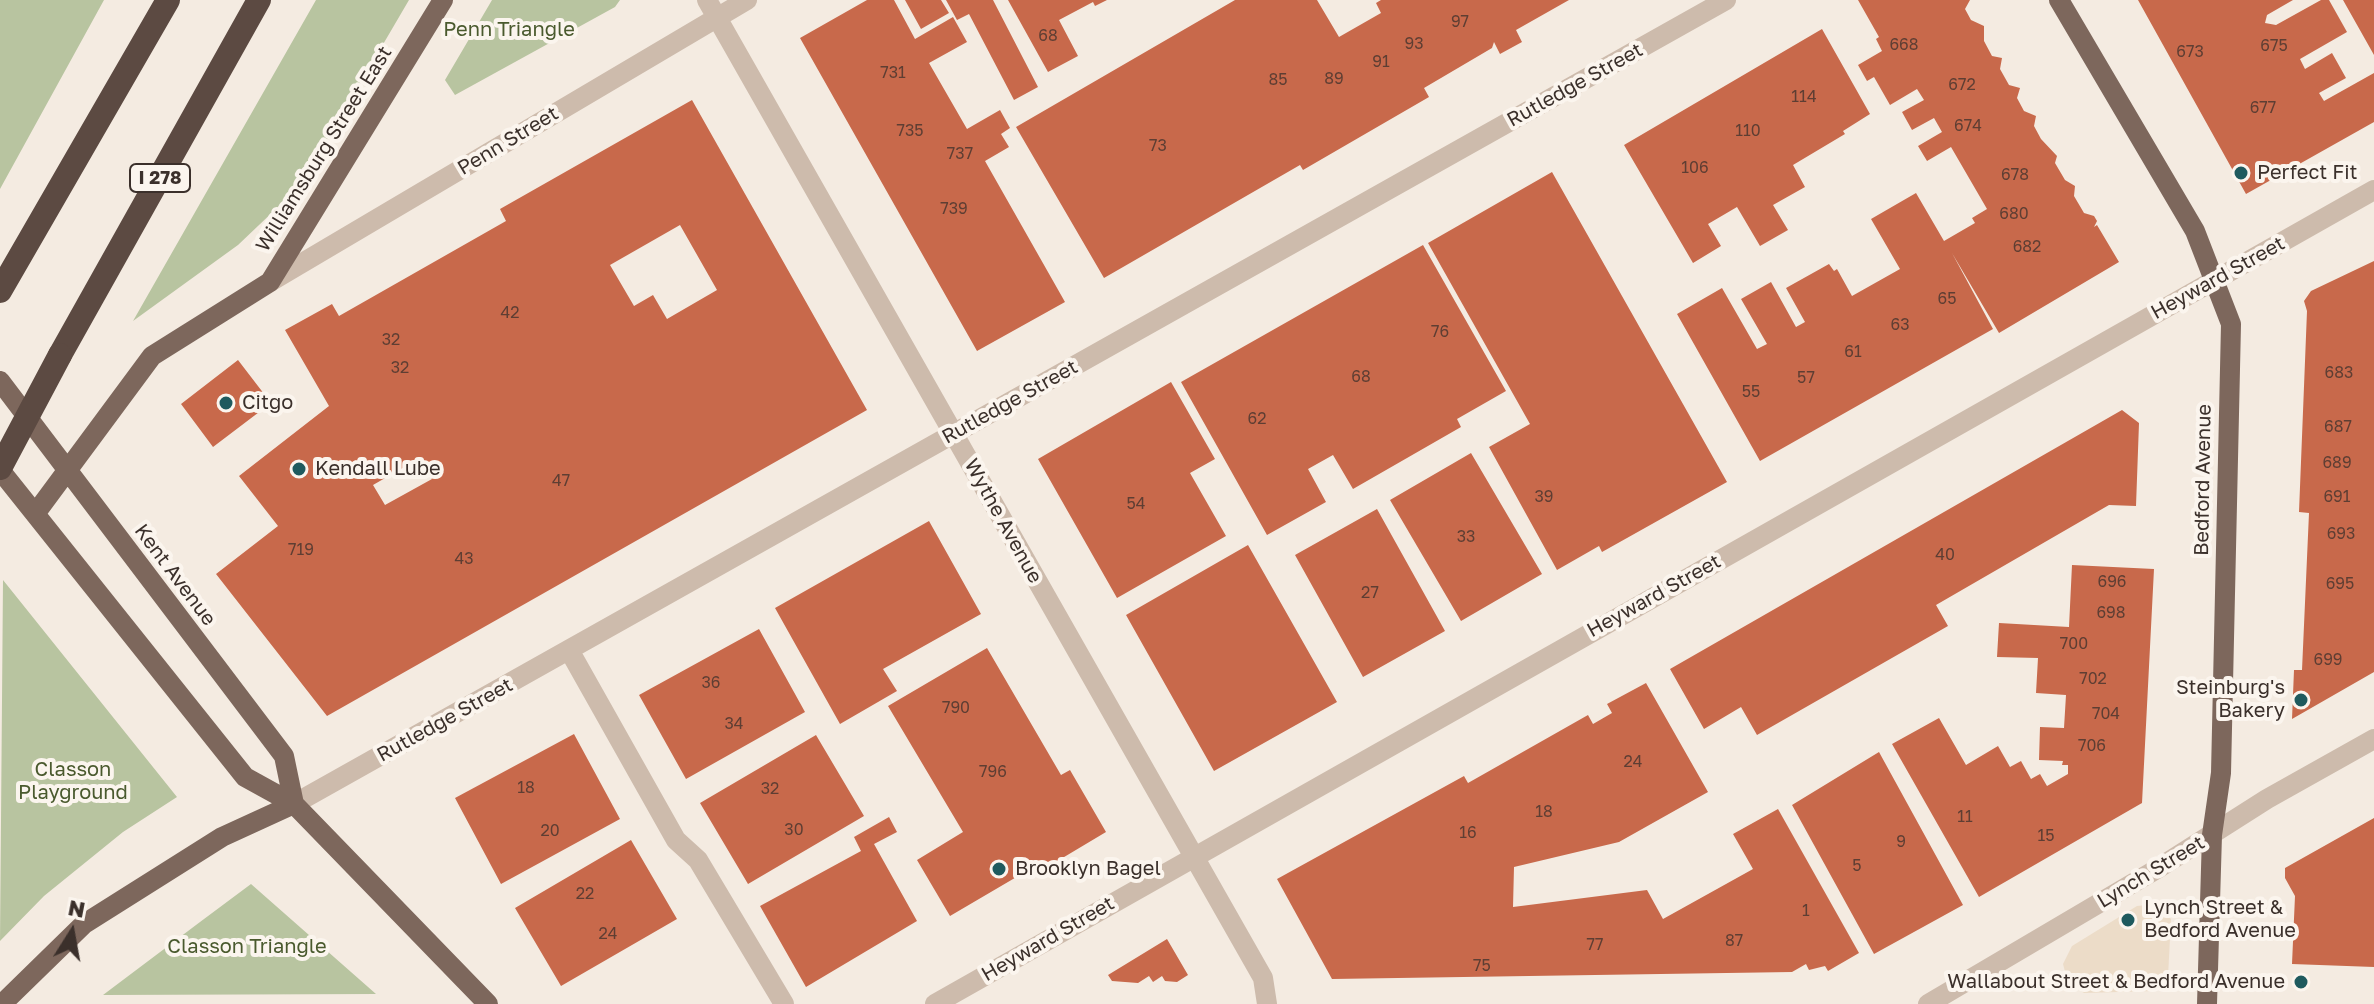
<!DOCTYPE html>
<html>
<head>
<meta charset="utf-8">
<style>
	body { margin:0 }
	#map { position:relative; width:2374px; height:1004px; overflow:hidden; background:#f4ebe1; font-family:"Golos Text",sans-serif }
	canvas { display:block }
	.north { position:absolute; left:32px; top:892px; width:80px; height:80px; -webkit-text-stroke:6px #fbf5ee; paint-order:stroke; rotate:11deg; font-size:22px; font-weight:700; line-height:32px; text-align:center; color:#3b302b }
	.north::after { content:''; display:block; margin:auto; width:28px; height:36px; background:#3b302b; clip-path:polygon(50% 0,100% 100%,50% 72%,0 100%) }
</style>
</head>
<body>
<div id="map">
<canvas width="2374" height="1004"></canvas>
<div class="north">N</div>
</div>
<script>
const ctx = document.querySelector('canvas').getContext('2d');
ctx.lineJoin = 'round';
function paint(path, color) { ctx.fillStyle = color; ctx.fill(path, 'evenodd'); }
const poly = rows => new Path2D(rows.map(r => 'M' + r).join(''));
function stroke(path, color, width, dash) { ctx.strokeStyle = color; ctx.lineWidth = width; ctx.lineCap = dash ? 'butt' : 'round'; ctx.setLineDash(dash || []); ctx.stroke(path); }
function drawText(font, color, halo, rows, align = 'center') {
  ctx.font = font + ' "Golos Text",sans-serif'; ctx.lineWidth = 8; ctx.setLineDash([]); ctx.textBaseline = 'middle'; ctx.strokeStyle = halo; ctx.fillStyle = color; for (const [text, x, y, turn = 0] of rows) {
    ctx.save(); ctx.translate(x, y); ctx.rotate((+turn || 0) * Math.PI / 180); ctx.textAlign = isNaN(turn) ? turn : align; if (halo) ctx.strokeText(text, 0, 0); ctx.fillText(text, 0, 0); ctx.restore();
  }
}
paint(poly([
	[0,0,104,0,0,189],
	[316,0,409,0,300,186,238,245,133,321],
	[492,0,620,0,615,7,455,95,445,80],
	[3,580,177,797,123,832,44,896,0,941],
	[251,884,376,994,103,995,200,922]
]), '#b8c4a0');
paint(poly([
	[2156,904,2171,919,2168,977,2154,991,2084,993,2068,983,2063,964,2072,946,2137,906]
]), '#ecdcc8');
paint(poly([
	[867,0,894,0,915,39,953,17,967,42,929,63,967,129,1000,110,1010,128,1001,134,1009,147,985,161,1065,302,977,351,800,38],
	[905,0,941,0,949,13,921,29],
	[946,0,993,0,1038,87,1014,100,969,14,957,20],
	[1008,0,1107,0,1095,6,1093,2,1059,20,1078,56,1048,72],
	[1235,0,1317,0,1339,37,1381,13,1376,3,1381,0,1569,0,1516,30,1522,42,1500,54,1494,42,1492,48,1424,88,1429,97,1303,170,1300,165,1104,278,1016,127],
	[1858,0,1970,0,1965,9,1971,20,1984,26,1984,41,1992,56,2002,58,2000,69,2009,85,2020,88,2017,98,2024,111,2036,116,2034,126,2041,139,2057,156,2055,163,2065,180,2075,186,2074,196,2084,213,2094,216,2097,221,2094,227,2097,225,2119,262,1999,333,1952,253,1993,329,1760,461,1677,314,1722,288,1757,349,1767,344,1741,299,1771,282,1796,327,1805,322,1786,288,1829,264,1834,271,1837,269,1852,296,1900,269,1871,219,1916,193,1944,241,1975,223,1972,218,1987,209,1951,147,1927,161,1918,146,1942,132,1934,118,1912,130,1902,112,1924,100,1917,89,1890,105,1874,77,1867,81,1858,65,1882,51,1876,39,1879,37],
	[2138,0,2293,0,2267,15,2265,23,2276,25,2321,0,2329,0,2347,32,2300,59,2305,69,2332,53,2346,78,2319,93,2324,101,2374,73,2374,122,2246,194],
	[2343,0,2374,0,2374,55],
	[1822,29,1870,114,1843,131,1845,134,1793,165,1805,187,1773,205,1788,230,1760,246,1737,207,1708,224,1721,246,1693,263,1624,145],
	[692,100,867,410,327,716,216,574,278,526,239,476,329,406,285,330,332,304,339,316,506,221,500,209],
	[680,225,717,290,667,319,653,295,634,306,610,265],
	[420,458,432,479,385,505,373,485],
	[1552,172,1727,482,1602,552,1599,546,1557,570,1489,447,1530,424,1428,243],
	[1423,245,1506,391,1457,419,1461,427,1353,489,1333,455,1308,469,1326,502,1267,535,1181,382],
	[2374,261,2374,672,2292,719,2294,670,2302,670,2309,513,2299,512,2307,311,2304,301,2311,291],
	[238,360,271,403,213,447,181,404],
	[1171,382,1215,459,1190,473,1226,536,1117,598,1038,459],
	[2122,410,2139,423,2136,506,2109,505,1936,605,1948,626,1757,735,1741,707,1704,729,1670,669],
	[1471,453,1542,574,1461,621,1390,500],
	[1377,509,1445,631,1363,677,1295,555],
	[929,521,981,614,883,669,897,691,840,724,775,608],
	[1248,545,1337,702,1214,771,1126,615],
	[2072,565,2154,569,2142,803,1979,897,1892,744,1939,718,1966,765,1998,746,2010,767,2021,761,2031,779,2040,774,2047,786,2068,774,2068,765,2062,765,2063,761,2039,760,2040,727,2064,728,2066,695,2036,693,2038,658,1997,657,1999,623,2069,627],
	[759,629,805,712,686,779,639,695],
	[987,648,1061,775,1070,770,1106,832,1029,878,1025,872,950,916,917,860,963,832,888,706],
	[1646,683,1708,792,1619,842,1514,867,1513,907,1647,890,1663,919,1753,869,1733,834,1778,809,1859,953,1828,971,1825,966,1809,970,1806,964,1792,972,1332,979,1277,879,1464,776,1468,783,1588,715,1593,724,1612,713,1607,704],
	[574,734,620,819,501,884,455,798],
	[816,735,864,816,748,884,700,803],
	[1879,752,1963,905,1874,954,1792,805],
	[889,817,897,832,874,844,917,921,806,987,760,906,861,851,854,837],
	[2374,818,2374,967,2292,964,2295,896,2285,878,2285,868],
	[631,840,677,919,561,986,515,908],
	[1167,939,1188,975,1177,982,1165,981,1162,976,1153,982,1149,976,1138,983,1112,981,1108,975]
]), '#c8694b');
stroke(poly([
	[707,0,1263,978,1267,1004],
	[270,282,747,0],
	[569,650,676,840,698,860,784,1004],
	[294,804,1726,0],
	[935,1004,2374,190],
	[1928,1004,2157,869,2267,799,2374,739]
]), '#cdbbac', 20);
stroke(poly([
	[2059,0,2195,231,2231,324,2221,773,2212,835,2207,1004],
	[0,381,284,756,294,804],
	[0,470,245,777,294,804,488,1004],
	[35,514,152,356,270,282,443,0],
	[2,1004,84,924,222,837,294,804]
]), '#7d675c', 20);
stroke(poly([
	[0,291,168,0],
	[60,355,259,0]
]), '#5c4a42', 24);
stroke(poly([
	[0,468,60,355]
]), '#5c4a42', 24);
for (const [x, y, r, color] of [
	[2241,173,8,"#1f5a5e"],
	[226,403,8,"#1f5a5e"],
	[299,469,8,"#1f5a5e"],
	[2301,700,8,"#1f5a5e"],
	[999,869,8,"#1f5a5e"],
	[2128,920,8,"#1f5a5e"],
	[2301,982,8,"#1f5a5e"]
]) { const dot = new Path2D(); dot.arc(x, y, r, 0, 2 * Math.PI); ctx.fillStyle = color; ctx.fill(dot); stroke(dot, '#fbf5ee', 3); }
drawText('16px', '#5e3e33', null, [
	["97",1460,22],
	["68",1048,36],
	["93",1414,44],
	["668",1904,45],
	["675",2274,46],
	["673",2190,52],
	["91",1381,62],
	["731",893,73],
	["89",1334,79],
	["85",1278,80],
	["672",1962,85],
	["114",1804,97],
	["677",2263,108],
	["674",1968,126],
	["735",910,131],
	["110",1748,131],
	["73",1158,146],
	["737",960,154],
	["106",1695,168],
	["678",2015,175],
	["739",954,209],
	["680",2014,214],
	["682",2027,247],
	["65",1947,299],
	["42",510,313],
	["63",1900,325],
	["76",1440,332],
	["32",391,340],
	["61",1853,352],
	["32",400,368],
	["683",2339,373],
	["68",1361,377],
	["57",1806,378],
	["55",1751,392],
	["62",1257,419],
	["687",2338,427],
	["689",2337,463],
	["47",561,481],
	["39",1544,497],
	["691",2337,497],
	["54",1136,504],
	["693",2341,534],
	["33",1466,537],
	["719",301,550],
	["40",1945,555],
	["43",464,559],
	["696",2112,582],
	["695",2340,584],
	["27",1370,593],
	["698",2111,613],
	["700",2074,644],
	["699",2328,660],
	["702",2093,679],
	["36",711,683],
	["790",956,708],
	["704",2106,714],
	["34",734,724],
	["706",2092,746],
	["24",1633,762],
	["796",993,772],
	["18",526,788],
	["32",770,789],
	["18",1544,812],
	["11",1965,817],
	["30",794,830],
	["20",550,831],
	["16",1468,833],
	["15",2046,836],
	["9",1901,842],
	["5",1857,866],
	["22",585,894],
	["1",1806,911],
	["24",608,934],
	["87",1734,941],
	["77",1595,945],
	["75",1482,966]
]);
for (const [x, y, w] of [
	[160,178,60]
]) { const box = new Path2D(); box.roundRect(x - w / 2, y - 14, w, 28, 6); ctx.fillStyle = '#fbf5ee'; ctx.fill(box); stroke(box, '#3b302b', 2); }
drawText('bold 18px', '#3b302b', null, [
	["I 278",160,178]
]);
drawText('20px', '#4a5a2e', '#fbf5ee', [
	["Penn Triangle",509,30],
	["Classon",73,770],
	["Playground",73,793],
	["Classon Triangle",247,947]
]);
drawText('20px', '#3b302b', '#fbf5ee', [
	["Rutledge Street",1575,85,-29],
	["Penn Street",508,141,-31],
	["Williamsburg Street East",324,149,-58],
	["Heyward Street",2218,278,-29],
	["Rutledge Street",1010,402,-29],
	["Bedford Avenue",2203,480,-89],
	["Wythe Avenue",1003,521,61],
	["Kent Avenue",175,575,53],
	["Heyward Street",1654,596,-29],
	["Rutledge Street",445,720,-29],
	["Lynch Street",2151,872,-31],
	["Heyward Street",1048,939,-30]
]);
drawText('20px', '#3b302b', '#fbf5ee', [
	["Perfect Fit",2257,173],
	["Citgo",242,403],
	["Kendall Lube",315,469],
	["Steinburg's",2285,688,"right"],
	["Bakery",2285,711,"right"],
	["Brooklyn Bagel",1015,869],
	["Lynch Street &",2144,908],
	["Bedford Avenue",2144,931],
	["Wallabout Street & Bedford Avenue",2285,982,"right"]
], 'left');
</script>
</body>
</html>
